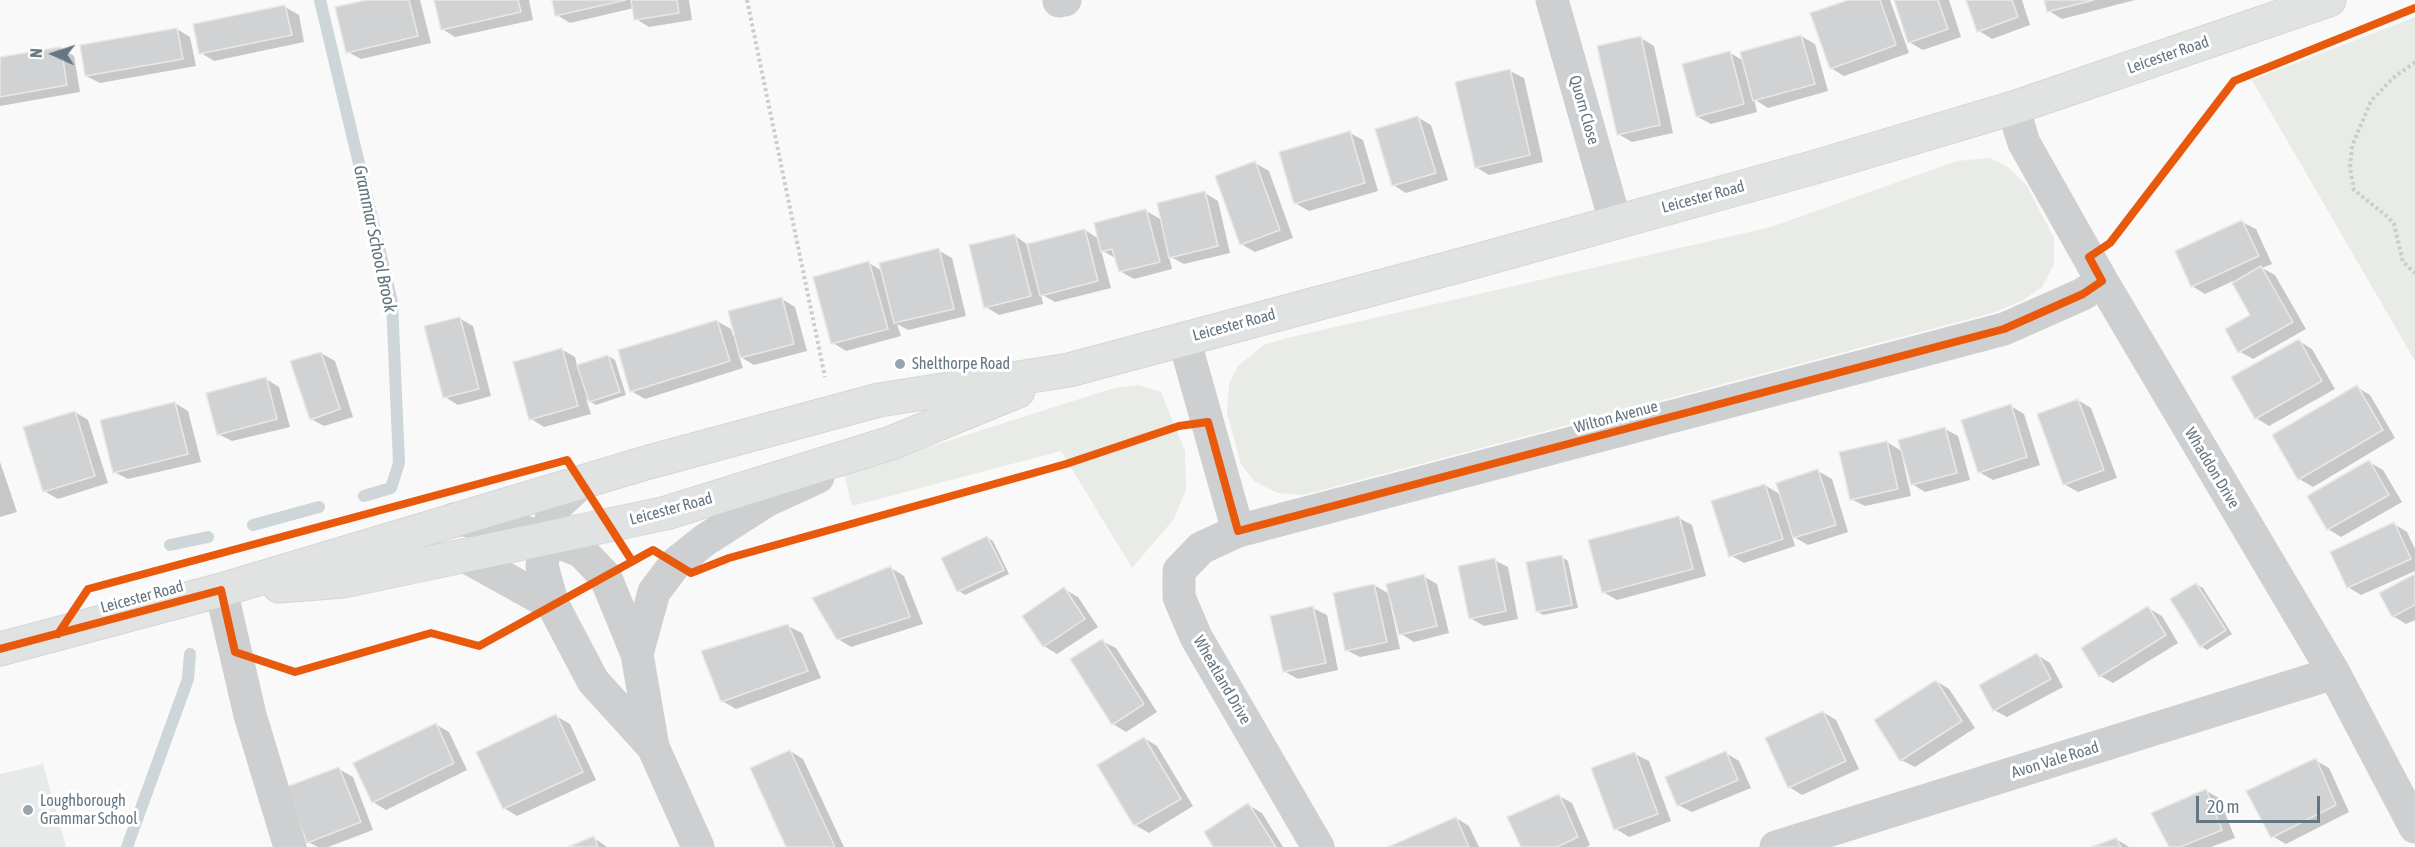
<!DOCTYPE html>
<html>
<head>
<meta charset="utf-8">
<style>
	body { margin:0 }
	#map { position:relative; width:2415px; height:847px; overflow:hidden; background:#f9f9f9; font-family:"Asap Condensed",sans-serif }
	canvas { display:block }
	.north { position:absolute; left:24px; top:24px; width:60px; height:60px; -webkit-text-stroke:4px #fff; paint-order:stroke; rotate:273deg; font-size:16px; font-weight:700; line-height:24px; text-align:center; color:#657683 }
	.north::after { content:''; display:block; margin:auto; width:21px; height:27px; background:#657683; clip-path:polygon(50% 0,100% 100%,50% 72%,0 100%) }
	.scale { position:absolute; left:2196px; top:796px; width:124px; height:27px; box-sizing:border-box; border:3px solid #657683; border-top:0; padding-left:8px; font-size:18px; line-height:21px; white-space:nowrap; color:#657683; -webkit-text-stroke:4px #fff; paint-order:stroke }
</style>
</head>
<body>
<div id="map">
<canvas width="2415" height="847"></canvas>
<div class="north">N</div>
<div class="scale">20 m</div>
</div>
<script>
const ctx = document.querySelector('canvas').getContext('2d');
ctx.lineJoin = 'round';
function paint(path, color) { ctx.fillStyle = color; ctx.fill(path, 'evenodd'); }
const poly = rows => new Path2D(rows.map(r => 'M' + r).join(''));
function stroke(path, color, width, dash) { ctx.strokeStyle = color; ctx.lineWidth = width; ctx.lineCap = dash ? 'butt' : 'round'; ctx.setLineDash(dash || []); ctx.stroke(path); }
function drawText(font, color, halo, rows, align = 'center') {
  ctx.font = font + ' "Asap Condensed",sans-serif'; ctx.lineWidth = 6; ctx.setLineDash([]); ctx.textBaseline = 'middle'; ctx.strokeStyle = halo; ctx.fillStyle = color; for (const [text, x, y, turn = 0] of rows) {
    ctx.save(); ctx.translate(x, y); ctx.rotate((+turn || 0) * Math.PI / 180); ctx.textAlign = isNaN(turn) ? turn : align; if (halo) ctx.strokeText(text, 0, 0); ctx.fillText(text, 0, 0); ctx.restore();
  }
}
paint(poly([
	[43,764,66,847,0,847,0,774]
]), '#e8e9e9');
paint(poly([
	[2415,17,2415,361,2252,80],
	[1990,158,2007,166,2027,186,2054,238,2054,264,2042,287,2022,301,1992,313,1303,495,1278,493,1255,482,1241,464,1227,413,1229,384,1238,366,1264,345,1287,338,1771,227,1957,161],
	[1139,385,1161,392,1185,451,1186,489,1174,519,1132,568,1061,451,852,506,844,474,1114,388]
]), '#e8ebe6');
paint(poly([
	[372,0,420,0,431,43,361,59,348,52],
	[435,0,529,0,533,20,455,37,442,29],
	[553,0,689,0,692,20,649,27,636,19,634,8,570,23,557,15],
	[1853,0,1890,0,1909,53,1844,76,1831,68],
	[1896,0,1949,0,1961,37,1923,50,1909,42],
	[1967,0,2022,0,2030,25,1992,39,1979,31],
	[2046,0,2135,0,2062,19,2049,11],
	[285,7,299,15,304,42,214,61,201,53],
	[177,29,190,37,196,66,100,83,86,76],
	[1801,36,1815,44,1828,91,1768,108,1754,99,1757,112,1711,124,1698,117,1730,53,1744,61],
	[1641,38,1654,46,1673,133,1632,142,1618,134],
	[61,48,74,56,80,92,0,106,0,58],
	[1510,71,1524,78,1543,162,1489,175,1476,167],
	[1417,117,1431,125,1448,180,1406,193,1393,185],
	[1350,133,1363,140,1378,191,1309,211,1295,203],
	[1255,163,1269,171,1293,238,1255,252,1241,244],
	[1205,193,1218,201,1230,253,1184,264,1169,256,1172,269,1134,279,1120,271,1117,259,1101,250,1111,288,1055,302,1041,294,1043,304,999,315,986,307,1014,235,1028,245,1085,230,1099,239,1146,211,1162,220],
	[2242,222,2256,229,2272,264,2262,268,2275,275,2306,329,2253,359,2239,351,2252,315,2233,281,2205,294,2192,286],
	[938,250,952,258,966,316,908,330,897,324,901,336,846,351,833,343,869,263,882,271],
	[782,299,795,307,807,351,754,365,739,356,743,368,645,399,631,391,717,321,731,329,733,336,735,335],
	[459,318,473,326,491,396,458,405,445,397],
	[2299,341,2312,349,2335,389,2269,426,2256,418],
	[561,349,575,357,577,366,608,356,615,360,626,395,596,405,586,399,591,414,544,427,531,419],
	[321,353,335,361,353,417,324,426,311,419],
	[266,379,279,387,290,427,232,441,218,434],
	[2357,387,2370,395,2395,438,2313,487,2299,479],
	[2078,400,2091,408,2117,478,2078,492,2064,484],
	[175,403,188,411,201,462,128,479,114,472],
	[2011,406,2024,414,2040,465,1993,480,1979,472],
	[75,412,88,420,108,483,58,499,44,491],
	[1945,429,1958,436,1970,480,1925,492,1912,484,1906,461,1903,461,1911,496,1865,506,1851,499,1887,442,1903,452],
	[0,462,17,512,0,517],
	[2369,462,2383,470,2402,502,2341,537,2328,529],
	[1818,471,1832,479,1848,532,1808,545,1792,536,1795,546,1744,563,1730,555,1765,485,1781,495],
	[1679,518,1692,525,1706,576,1617,600,1603,592],
	[2394,524,2407,532,2415,549,2415,571,2361,595,2348,587],
	[987,537,993,541,1009,574,965,595,959,591,943,559],
	[1562,557,1568,561,1578,608,1543,615,1537,611],
	[1494,560,1508,567,1518,619,1484,626,1470,618],
	[891,568,904,576,923,624,851,647,838,639],
	[1423,576,1437,584,1449,633,1414,642,1401,634,1391,598,1389,598,1400,649,1360,657,1346,650,1374,585,1391,595],
	[2415,576,2415,620,2406,624,2393,616],
	[2196,584,2203,588,2232,634,2207,650,2201,646],
	[1064,589,1078,597,1098,627,1057,654,1044,646],
	[1313,608,1327,615,1338,670,1298,679,1284,671],
	[2148,608,2162,616,2178,643,2113,683,2100,676],
	[788,626,802,633,821,678,736,709,722,701],
	[1102,641,1116,648,1157,712,1126,732,1113,724],
	[2037,655,2050,663,2063,687,2007,717,1994,710],
	[1936,681,1949,689,1975,728,1915,767,1901,760],
	[1823,712,1836,720,1859,769,1802,795,1789,787],
	[556,716,570,724,596,780,517,816,504,808],
	[435,724,449,732,467,770,386,810,373,802],
	[1144,738,1157,746,1193,806,1149,833,1135,825,1099,765],
	[790,751,803,759,844,847,788,847],
	[1726,753,1739,761,1751,788,1692,812,1678,805],
	[1635,754,1649,761,1671,821,1629,837,1616,829],
	[2315,760,2329,768,2349,812,2286,844,2272,836],
	[339,769,353,777,373,830,328,847,318,847,308,842],
	[2206,791,2219,798,2235,838,2211,847,2171,847],
	[1559,796,1572,803,1590,845,1586,847,1522,847],
	[1248,805,1262,813,1283,847,1215,847],
	[1456,818,1469,826,1479,847,1392,847],
	[594,838,607,847,572,847],
	[2116,839,2129,847,2095,847]
]), '#0003');
stroke(poly([
	[320,0,392,302,399,463,391,488,364,496],
	[253,525,319,507],
	[170,545,208,537],
	[127,847,188,679,190,654]
]), '#ced6d9', 12);
const building = poly([
	[366,0,409,0,418,36,346,53,335,7,366,0],
	[434,0,518,0,521,12,441,30,434,0],
	[552,0,626,0,555,16,552,0],
	[631,0,677,0,679,13,634,20,631,0],
	[1848,0,1880,0,1896,45,1830,69,1810,13,1848,0],
	[1894,0,1938,0,1948,29,1908,43,1894,0],
	[1966,0,2012,0,2018,17,1977,32,1966,0],
	[2044,0,2094,0,2047,12,2044,0],
	[285,5,292,35,199,54,193,24,285,5],
	[177,28,183,59,85,76,80,45,177,28],
	[1801,35,1815,84,1753,101,1740,52,1801,35],
	[1641,36,1660,125,1617,135,1597,46,1641,36],
	[61,47,67,85,0,97,0,57,61,47],
	[1730,51,1744,104,1696,117,1682,64,1730,51],
	[1510,69,1530,155,1475,168,1455,82,1510,69],
	[1418,116,1436,173,1392,186,1375,129,1418,116],
	[1350,131,1365,183,1294,204,1279,152,1350,131],
	[1255,161,1280,230,1240,245,1215,176,1255,161],
	[1205,191,1218,246,1169,258,1157,203,1205,191],
	[1146,209,1160,262,1119,272,1112,249,1101,252,1094,223,1146,209],
	[2242,220,2259,256,2191,287,2175,251,2242,220],
	[1085,229,1098,281,1040,296,1027,244,1085,229],
	[1015,234,1031,296,984,308,969,245,1015,234],
	[939,248,954,309,894,323,879,263,939,248],
	[869,261,888,329,831,344,813,277,869,261],
	[2261,266,2293,322,2238,353,2225,329,2250,315,2232,283,2261,266],
	[782,297,794,344,740,358,728,311,782,297],
	[460,317,479,389,443,398,424,326,460,317],
	[717,320,730,361,630,392,618,350,717,320],
	[2299,339,2322,381,2255,419,2231,377,2299,339],
	[562,348,578,406,529,420,513,362,562,348],
	[321,352,340,409,310,420,290,361,321,352],
	[608,355,620,392,589,402,577,365,608,355],
	[266,377,277,419,217,435,206,393,266,377],
	[2357,385,2383,430,2298,480,2272,435,2357,385],
	[2078,399,2104,470,2063,485,2037,414,2078,399],
	[175,402,188,454,113,473,100,420,175,402],
	[2011,404,2027,457,1978,473,1961,420,2011,404],
	[75,411,95,476,43,492,23,427,75,411],
	[1945,427,1957,473,1911,485,1898,440,1945,427],
	[1887,441,1898,489,1850,500,1839,452,1887,441],
	[2369,460,2389,495,2327,530,2307,496,2369,460],
	[1818,469,1836,525,1793,538,1776,483,1818,469],
	[1765,484,1783,539,1729,557,1711,501,1765,484],
	[1679,516,1693,569,1602,593,1588,540,1679,516],
	[2394,522,2411,559,2347,588,2330,552,2394,522],
	[987,536,1004,570,957,592,941,558,987,536],
	[1562,555,1572,605,1536,612,1526,562,1562,555],
	[1495,558,1506,611,1469,619,1458,566,1495,558],
	[891,566,910,617,837,640,812,598,891,566],
	[1424,574,1437,626,1399,635,1386,584,1424,574],
	[2415,574,2415,605,2392,617,2379,593,2415,574],
	[2196,583,2226,630,2200,647,2170,599,2196,583],
	[1374,584,1387,642,1345,651,1333,593,1374,584],
	[1064,587,1085,619,1043,647,1022,616,1064,587],
	[1313,606,1326,663,1283,672,1270,616,1313,606],
	[2148,606,2166,635,2099,677,2081,648,2148,606],
	[788,624,808,671,721,702,701,651,788,624],
	[1102,639,1144,704,1112,725,1070,659,1102,639],
	[2037,653,2051,679,1993,711,1979,685,2037,653],
	[1936,680,1962,721,1900,761,1874,720,1936,680],
	[1823,711,1846,761,1788,788,1765,738,1823,711],
	[556,714,583,772,503,809,476,752,556,714],
	[436,723,454,763,372,803,353,763,436,723],
	[1144,737,1181,799,1134,826,1097,765,1144,737],
	[790,750,835,847,786,847,750,768,790,750],
	[1726,751,1738,780,1677,806,1665,777,1726,751],
	[1635,752,1658,814,1614,830,1591,768,1635,752],
	[2316,758,2336,805,2271,838,2246,791,2316,758],
	[339,767,361,822,307,843,286,787,339,767],
	[2206,789,2222,830,2180,847,2169,847,2151,813,2206,789],
	[1559,794,1578,837,1557,847,1521,847,1507,817,1559,794],
	[1248,803,1276,847,1213,847,1204,832,1248,803],
	[1456,817,1469,847,1388,847,1456,817],
	[594,836,598,847,568,847,594,836],
	[2116,838,2121,847,2091,847,2116,838]
]);
paint(building, '#d0d2d3');
stroke(building, '#e8e8e8', 1.5);
const highway = poly([
	[279,586,344,581,666,513,891,443,1018,391],
	[0,649,221,590,649,462,879,400,1069,370,1469,263,1815,167,2013,108,2329,0]
]);
stroke(highway, '#d5d6d6', 35);
stroke(poly([
	[747,0,825,377],
	[2349,35,2415,8],
	[2415,62,2393,78,2371,101,2352,146,2350,167,2354,190,2388,217,2394,224,2403,262,2415,273],
	[2118,233,2234,81,2311,50]
]), '#cbcccd', 4, [3, 3]);
stroke(poly([
	[1552,0,1615,221],
	[1059,1,1065,0],
	[2013,108,2024,143,2102,281,2334,673,2415,827],
	[1184,339,1238,531],
	[582,482,554,508,546,538,542,566,553,605,593,681,653,747],
	[454,519,499,525,546,538,581,551,605,576,637,654,653,747,698,847],
	[463,555,553,605],
	[221,590,250,715,290,847],
	[637,654,654,592,675,564,705,540,766,501,818,477],
	[1318,847,1196,637,1179,597,1179,571,1201,548,1238,531,2004,329,2083,294,2102,281],
	[1776,847,2334,673]
]), '#cecfd0', 33);
stroke(highway, '#e1e2e2', 33);
stroke(poly([
	[58,634,88,589,567,460,632,561],
	[0,649,221,590,235,652,295,672,431,633,479,646,653,550,691,573,729,558,1066,464,1179,426,1208,422,1238,531,2004,329,2083,294,2102,281,2089,257,2110,243,2234,81,2415,8]
]), '#e8590c', 8);
for (const [x, y, r, color] of [
	[900,364,6,"#99a4ac"],
	[28,810,6,"#99a4ac"]
]) { const dot = new Path2D(); dot.arc(x, y, r, 0, 2 * Math.PI); ctx.fillStyle = color; ctx.fill(dot); stroke(dot, '#fff', 2); }
drawText('16px', '#657683', '#fff', [
	["Leicester Road",2168,55,-19],
	["Quorn Close",1584,110,74],
	["Leicester Road",1703,197,-15],
	["Leicester Road",1234,325,-15],
	["Wilton Avenue",1616,417,-15],
	["Whaddon Drive",2212,468,59],
	["Leicester Road",671,509,-15],
	["Leicester Road",142,597,-15],
	["Wheatland Drive",1222,680,60],
	["Avon Vale Road",2055,760,-17]
]);
drawText('16px', '#657683', '#fff', [
	["Shelthorpe Road",912,364],
	["Loughborough",40,801],
	["Grammar School",40,819]
], 'left');
drawText('italic 18px', '#60757c', '#fff', [
	["Grammar School Brook",375,239,78]
]);
</script>
</body>
</html>
